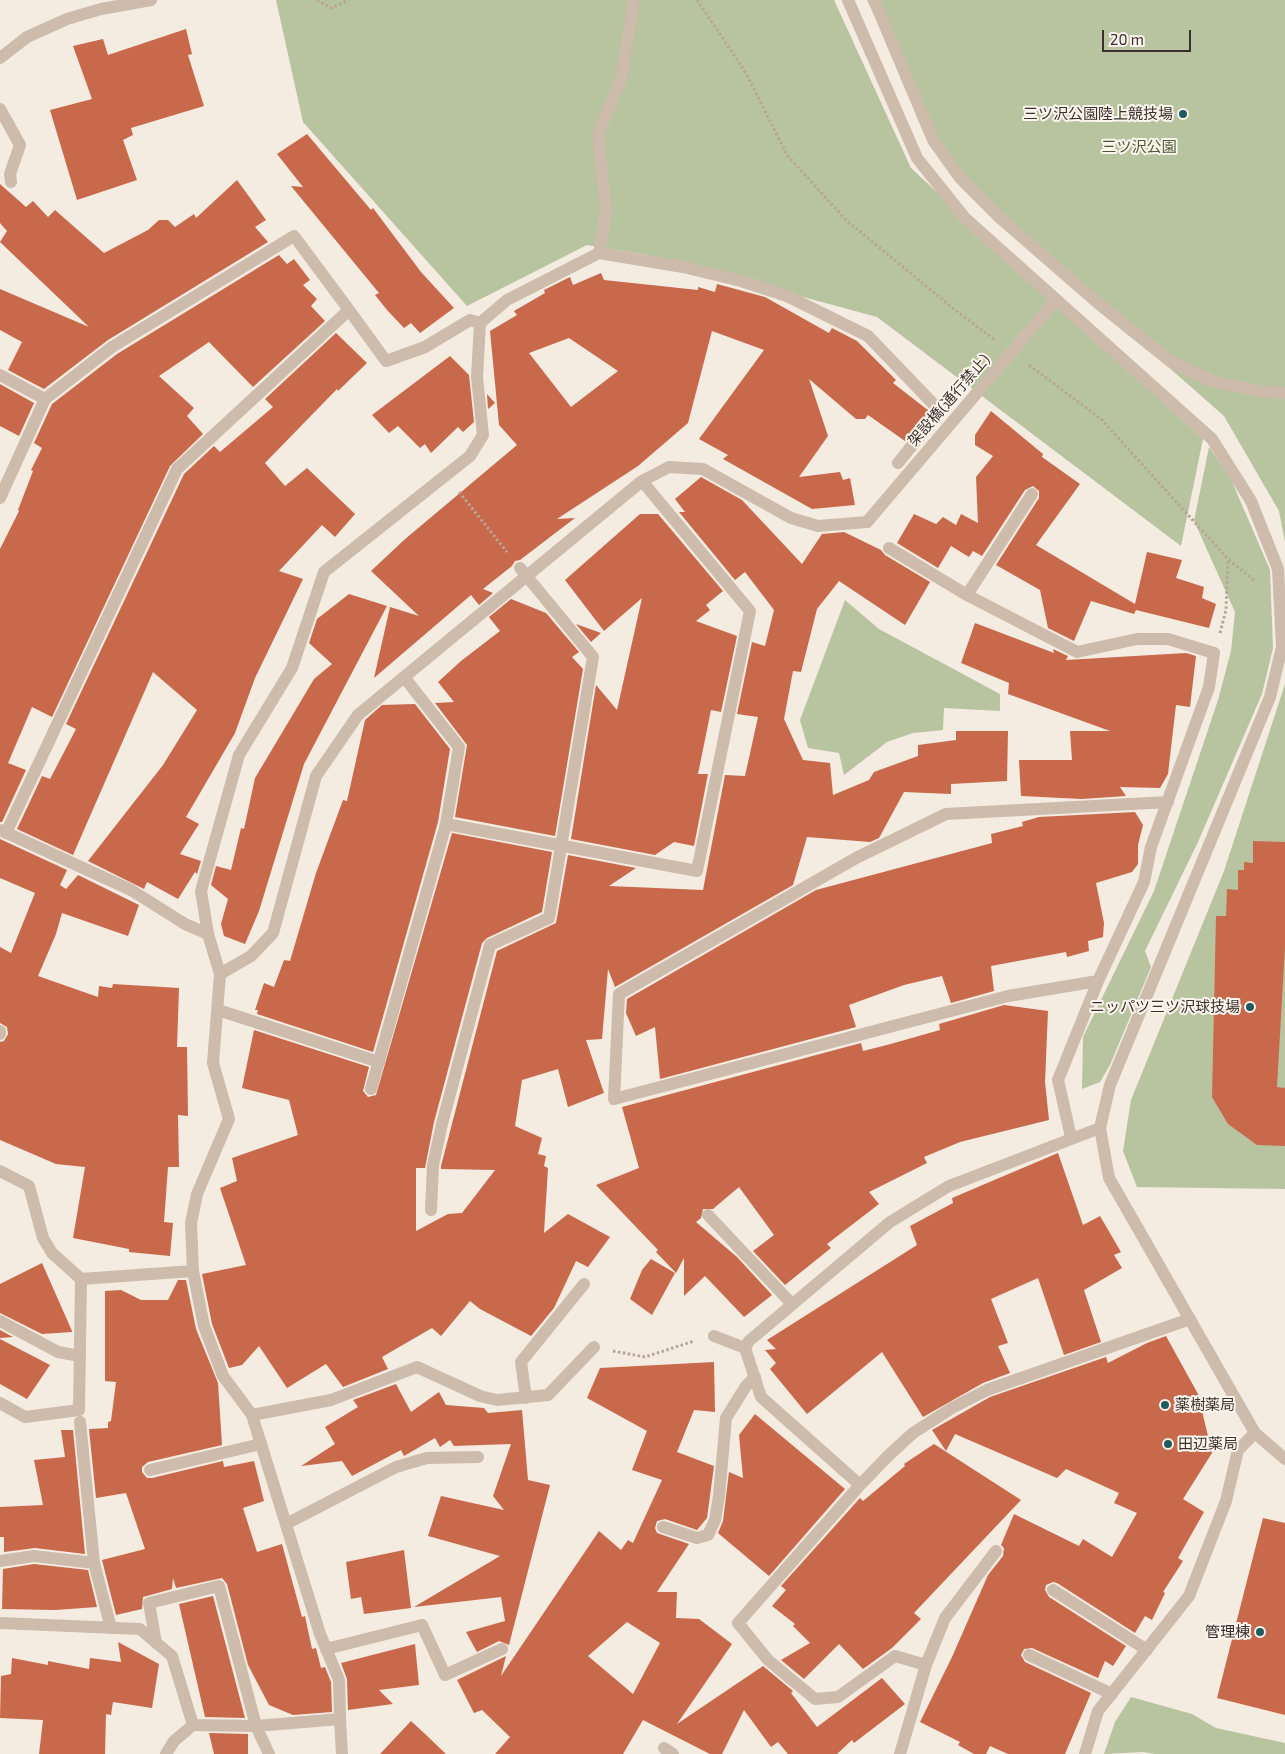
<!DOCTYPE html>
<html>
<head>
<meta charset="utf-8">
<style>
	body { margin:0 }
	#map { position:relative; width:1285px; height:1754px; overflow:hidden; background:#f4ebe1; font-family:"Exo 2",sans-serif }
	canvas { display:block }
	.scale { position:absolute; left:1102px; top:30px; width:89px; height:22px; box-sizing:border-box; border:2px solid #3b302b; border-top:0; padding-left:6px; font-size:15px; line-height:18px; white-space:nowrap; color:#3b302b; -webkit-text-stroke:4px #fbf5ee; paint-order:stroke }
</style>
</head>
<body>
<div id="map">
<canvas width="1285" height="1754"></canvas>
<div class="scale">20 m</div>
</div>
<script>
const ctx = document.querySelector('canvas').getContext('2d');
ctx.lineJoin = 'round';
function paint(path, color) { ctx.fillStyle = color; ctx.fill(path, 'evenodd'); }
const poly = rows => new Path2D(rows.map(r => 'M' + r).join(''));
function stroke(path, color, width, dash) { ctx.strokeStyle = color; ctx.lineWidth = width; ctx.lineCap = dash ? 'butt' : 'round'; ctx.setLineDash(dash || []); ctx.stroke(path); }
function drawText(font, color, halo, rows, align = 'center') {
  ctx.font = font + ' "Exo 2","Noto Sans JP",sans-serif'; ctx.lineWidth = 4; ctx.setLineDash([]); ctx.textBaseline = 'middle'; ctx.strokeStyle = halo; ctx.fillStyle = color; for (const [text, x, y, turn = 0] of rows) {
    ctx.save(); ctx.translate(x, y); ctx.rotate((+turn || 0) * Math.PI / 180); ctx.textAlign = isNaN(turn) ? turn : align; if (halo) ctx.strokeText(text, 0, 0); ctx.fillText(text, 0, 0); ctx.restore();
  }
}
paint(poly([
	[276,0,834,0,911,168,1203,439,1181,546,877,317,648,255,587,245,467,306,303,122],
	[867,0,1285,0,1285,542,1279,511,1224,416,956,180],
	[1209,447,1230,477,1270,570,1273,648,1262,694,1198,842,1145,951,1151,967,1110,1065,1100,1082,1082,1089,1083,1037,1154,891,1218,700,1231,651,1235,612,1194,521],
	[845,600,879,629,1000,694,1000,711,944,708,943,730,913,733,887,742,844,775,839,753,808,748,800,720],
	[1285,684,1285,1189,1137,1187,1123,1151,1131,1100,1224,871],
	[1131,1697,1192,1714,1216,1728,1285,1743,1285,1754,1155,1754,1143,1752,1104,1754,1115,1722]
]), '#b8c4a0');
paint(poly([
	[186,29,192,54,188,55,204,106,131,128,133,135,123,140,137,180,77,200,50,110,92,99,73,46,103,39,108,55],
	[307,134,371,210,373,208,421,272,454,308,420,333,411,323,404,328,387,310,375,295,379,293,291,186,303,187,277,154],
	[237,180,266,220,255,227,268,242,108,340,44,389,8,370,22,342,0,330,0,289,89,327,0,242,7,231,0,223,0,184,26,207,33,201,48,217,55,210,104,253,148,230,159,220,168,220,175,227,194,214,196,218],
	[279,255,287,264,294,259,310,280,303,285,317,299,311,306,325,321,253,387,209,342,159,376,194,408,187,416,203,434,170,466,52,717,32,707,8,763,26,770,2,822,0,822,0,549,19,511,18,510,33,471,31,470,42,448,34,443,52,404,117,354],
	[601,273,604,280,698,290,698,287,715,292,717,284,765,297,829,333,832,328,857,341,896,380,893,383,929,411,905,441,868,415,865,419,856,419,809,379,828,436,799,477,840,472,843,480,850,478,855,505,812,509,723,459,728,455,699,439,764,350,712,331,688,423,638,466,557,519,575,518,520,560,515,561,512,566,483,589,493,593,479,605,471,595,374,678,390,607,419,616,371,571,404,540,517,445,499,425,490,331,517,315,514,311,545,293,544,290,570,277,573,285],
	[569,338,618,371,571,407,529,353],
	[336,333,367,363,338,391,337,389,265,463,285,486,307,468,355,514,335,537,322,525,279,571,303,579,255,678,235,733,186,817,199,824,180,854,201,861,197,874,195,872,178,899,147,882,144,889,88,861,163,765,197,710,153,672,73,855,17,829,42,776,50,779,76,729,66,724,184,474,214,446,220,452,273,407,265,399],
	[450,356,469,375,474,422,463,432,458,427,431,453,425,444,420,448,398,426,389,433,372,415],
	[0,384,34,403,19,436,0,426],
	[487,394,495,403,488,409],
	[991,411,1043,454,1042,457,1080,484,1036,545,1135,604,1147,552,1182,560,1176,578,1204,587,1202,598,1216,604,1209,628,1136,610,1134,614,1091,601,1074,641,1048,628,1040,590,996,565,1039,498,1039,491,1033,486,1025,490,982,556,973,551,969,557,951,546,938,568,897,543,914,514,936,524,943,517,956,525,961,514,978,523,976,477,993,456,975,445,975,435],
	[701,477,742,500,802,564,822,534,844,532,881,550,885,555,930,582,905,625,839,581,817,609,801,672,793,671,784,719,803,760,830,763,833,795,869,780,874,772,918,756,918,745,956,740,956,731,1008,731,1007,781,951,784,951,794,904,792,879,838,870,842,807,837,793,885,615,987,608,969,602,1039,586,1040,604,1093,568,1107,558,1069,522,1080,515,1126,542,1138,538,1154,546,1156,544,1166,548,1168,544,1233,568,1214,610,1237,588,1267,576,1261,554,1308,531,1336,480,1309,470,1301,441,1336,432,1328,382,1357,388,1369,343,1387,326,1364,287,1388,259,1346,242,1365,229,1368,212,1324,202,1274,246,1265,220,1188,237,1181,232,1158,298,1135,289,1100,242,1088,254,1030,369,1067,363,1091,368,1097,376,1095,452,833,552,852,542,912,487,938,482,943,434,1122,425,1168,416,1168,416,1231,448,1214,462,1213,495,1170,441,1169,441,1166,497,951,556,923,568,855,636,868,609,886,703,890,725,775,745,776,758,717,737,714,752,642,765,646,774,610,745,572,735,580,679,512,685,512,675,499],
	[640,514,658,514,723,591,706,605,710,610,696,621,737,636,721,712,711,710,698,774,708,774,694,846,674,842,655,855,571,839,596,685,617,710,642,598,604,631,565,580],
	[349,594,387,606,304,764,259,911,245,944,224,936,221,924,228,899,211,885,216,866,231,870,241,828,244,829,255,778,314,679,332,664,309,643,317,619],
	[511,599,546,613,579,652,572,657,583,669,555,836,455,817,467,745,435,703,454,702,438,682,461,661,500,631,489,617],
	[975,623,1054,653,1053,649,1068,656,1066,660,1186,653,1196,656,1190,707,1176,705,1168,774,1160,788,1120,787,1126,796,1082,799,1021,796,1019,760,1072,760,1070,731,1110,731,1008,694,1009,683,961,663],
	[576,624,601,633,591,642],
	[415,704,450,749,438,822,373,1052,257,1014,258,1010,255,1010,264,983,274,987,284,960,290,961,316,873,343,800,347,801,365,720,382,705],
	[1135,812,1143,825,1138,845,1138,864,1132,872,1096,883,1104,923,1103,937,1088,941,1089,951,1067,957,1066,952,991,966,994,991,951,1003,942,976,904,985,849,1005,856,1027,660,1079,655,1027,636,1036,626,1013,627,999,816,890,992,843,991,834,1023,826,1022,822,1039,817],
	[0,839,67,870,60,885,66,889,78,875,139,905,128,936,62,913,56,934,38,976,98,997,99,986,112,988,113,984,179,988,177,1047,187,1047,188,1116,178,1115,179,1167,168,1167,164,1222,173,1223,170,1256,129,1252,129,1249,73,1238,85,1167,56,1164,0,1140,0,1042,4,1041,8,1034,7,1027,0,1023,0,947,11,953,35,893,0,878],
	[1253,841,1285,842,1285,947,1277,1087,1285,1088,1285,1146,1257,1145,1228,1124,1212,1097,1216,916,1226,916,1227,889,1238,890,1238,870,1244,870,1244,862,1253,863],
	[1004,1005,1048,1011,1045,1082,1049,1120,960,1142,924,1157,927,1163,869,1192,879,1204,827,1244,831,1248,785,1285,753,1251,774,1235,739,1187,713,1209,703,1209,701,1218,696,1222,737,1257,772,1295,744,1317,705,1276,684,1296,684,1258,676,1273,656,1252,658,1250,596,1185,639,1168,622,1107,861,1043,863,1051,887,1045,940,1030,939,1024],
	[1058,1153,1083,1225,1100,1216,1121,1252,1114,1255,1122,1268,1084,1290,1101,1342,1064,1355,1038,1278,991,1299,1008,1343,998,1346,1010,1373,983,1383,923,1417,882,1352,807,1414,770,1369,776,1363,765,1350,776,1349,767,1340,917,1245,910,1226,953,1203,952,1198],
	[651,1259,675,1273,652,1315,630,1299,642,1270],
	[42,1263,72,1331,72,1332,42,1334,0,1313,0,1284],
	[178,1280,186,1280,196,1329,218,1383,222,1445,148,1462,142,1467,142,1472,147,1478,152,1478,223,1461,224,1467,254,1461,264,1501,243,1508,257,1552,282,1544,302,1617,305,1616,312,1649,316,1648,321,1668,325,1667,331,1682,332,1712,293,1715,269,1705,248,1665,227,1584,222,1578,176,1588,173,1578,172,1589,143,1597,142,1609,116,1615,102,1560,145,1549,126,1493,96,1498,89,1429,108,1428,108,1422,111,1421,116,1382,105,1381,105,1291,121,1290,141,1300,168,1300],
	[0,1330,13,1337,0,1338],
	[1166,1336,1198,1394,1212,1453,1183,1499,1204,1512,1178,1558,1183,1561,1163,1592,1165,1593,1152,1620,1145,1616,1135,1633,1057,1583,1053,1582,1046,1585,1045,1590,1049,1597,1126,1646,1113,1666,1105,1661,1098,1678,1032,1648,1024,1649,1021,1655,1025,1662,1091,1693,1065,1754,1008,1754,990,1746,986,1754,974,1754,958,1745,960,1742,920,1722,952,1657,988,1575,1003,1556,1004,1548,1001,1545,1014,1514,1079,1546,1083,1539,1112,1557,1137,1513,1114,1503,1119,1493,1066,1469,1057,1478,955,1434,946,1451,932,1430,990,1397,1106,1357,1108,1363,1147,1343],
	[0,1339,50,1365,27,1399,0,1384],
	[714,1362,715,1412,694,1410,677,1452,714,1466,707,1518,697,1530,665,1519,657,1521,655,1528,657,1533,689,1544,657,1592,677,1592,676,1618,699,1619,732,1644,677,1724,763,1666,793,1691,791,1693,817,1727,882,1678,905,1704,854,1743,852,1740,837,1754,788,1754,778,1742,771,1747,744,1710,722,1754,710,1754,643,1720,623,1754,495,1754,510,1737,482,1710,474,1713,457,1680,506,1656,501,1676,599,1531,621,1550,628,1540,633,1543,662,1480,632,1470,647,1431,587,1398,600,1368],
	[627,1622,660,1643,633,1694,588,1656],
	[396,1384,411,1412,439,1392,446,1405,484,1408,488,1413,522,1410,528,1480,550,1485,509,1645,499,1641,477,1652,466,1632,505,1621,501,1597,414,1607,500,1556,428,1536,441,1496,504,1510,493,1496,511,1444,454,1446,450,1440,440,1447,435,1438,404,1456,401,1450,352,1476,342,1461,301,1466,335,1444,325,1427,358,1407,353,1400],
	[755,1414,845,1489,769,1576,718,1533,723,1521,729,1472,743,1478,739,1435],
	[61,1430,73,1430,85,1554,35,1548,4,1552,4,1537,0,1537,0,1507,43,1505,34,1460,65,1457],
	[934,1444,1021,1500,914,1613,921,1619,892,1648,863,1669,839,1644,804,1679,781,1660,810,1643,793,1626,795,1624,772,1606,786,1590,781,1586,860,1498,863,1501,905,1466,904,1464],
	[1263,1518,1285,1523,1285,1715,1217,1698],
	[404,1550,411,1608,364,1614,361,1597,351,1599,346,1562],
	[34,1564,88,1570,97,1607,55,1610,2,1609,3,1569],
	[213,1596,245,1718,205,1717,179,1604],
	[118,1642,159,1664,152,1708,113,1702,111,1715,106,1714,105,1754,39,1754,43,1720,0,1718,1,1676,11,1674,12,1658,48,1665,48,1661,89,1669,90,1658,121,1662],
	[415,1644,419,1685,379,1690,393,1704,348,1710,347,1679,341,1663],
	[411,1721,424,1733,446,1754,380,1754],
	[209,1733,248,1734,248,1754,214,1754]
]), '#c8694b');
stroke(poly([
	[317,0,331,8,349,0],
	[697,0,746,73,787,155,846,220,955,310,995,340],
	[1029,365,1101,419,1228,559,1256,582],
	[459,492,507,552],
	[1220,633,1226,610,1228,560],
	[613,1351,645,1357,694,1341]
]), '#b9a596', 3, [2.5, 2.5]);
stroke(poly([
	[0,58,27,37,67,19,101,9,151,0],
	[0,109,20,145,10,174,11,182],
	[599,253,606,211,598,134,621,79,634,0],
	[0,375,45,399],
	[898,463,940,411],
	[867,522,1056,300],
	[889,548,967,595,1077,652,1137,639,1168,639,1214,653],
	[967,595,1032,494],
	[708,1215,792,1304],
	[526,1398,521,1362,584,1284],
	[80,1422,94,1563],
	[150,1470,261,1444],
	[286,1524,396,1467,427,1458,478,1457],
	[663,1527,697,1538,708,1535,715,1520,719,1496,726,1418,746,1386,755,1377],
	[0,1561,34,1556,94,1563,111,1628],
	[1053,1590,1147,1650],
	[156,1643,149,1603,219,1586,256,1726],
	[326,1649,422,1625,445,1675,502,1649],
	[1029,1655,1112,1694],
	[340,1719,342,1754],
	[664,1748,673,1754],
	[166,1754,174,1741,193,1725]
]), '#cdbbac', 12);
stroke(poly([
	[874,0,933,140,960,178,1000,218,1099,304,1170,361,1212,381,1258,391,1282,393],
	[0,498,45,399,112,347,294,236,349,310],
	[404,677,459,747,446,824,697,871,750,611,642,481],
	[0,830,131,890,185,924,208,934],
	[6,833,177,469,349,310,386,361,425,347,470,320,480,323],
	[220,974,251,956,273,933,316,776,358,715,642,481,669,467,703,469,791,518,818,526,867,522],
	[1098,981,1008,996,614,1099,619,994,856,858,946,814,1168,802],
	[218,1010,379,1062],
	[0,1031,0,1034],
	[371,1089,446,824],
	[1071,1137,1058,1080,1098,981,1144,882,1151,847,1209,687,1214,653],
	[0,1171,29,1186,43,1238,52,1253,81,1279,193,1271],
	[431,1210,433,1165,442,1124,490,945,549,918,593,657,520,568],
	[0,1321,58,1352,80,1356],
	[714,1336,745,1348,749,1341,890,1222,949,1186,1100,1128],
	[745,1348,761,1397,860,1485],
	[0,1403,25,1417,79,1410,81,1279],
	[252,1415,331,1400,417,1367,480,1396,497,1400,548,1395,594,1347],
	[0,1623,140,1629,172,1656,193,1725,256,1726,340,1719,339,1680,320,1634,252,1415,223,1376,204,1326,193,1271,191,1223,197,1194,229,1119,213,1063,220,974,208,934,201,891,239,755,292,668,324,572,470,456,483,435,477,377,480,323,507,300,599,253,683,267,741,281,787,296,868,336,940,411],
	[926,1665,895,1656,838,1697,815,1699,768,1660,738,1623,860,1485,888,1456,913,1433,952,1408,987,1390,1190,1319],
	[256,1726,269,1754],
	[900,1754,926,1665,945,1618,996,1551],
	[1085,1754,1098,1711,1189,1596,1226,1501,1238,1450,1255,1433]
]), '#cdbbac', 12);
stroke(poly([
	[848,0,917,158,965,218,1212,439,1251,501,1278,569,1282,647,1270,697,1110,1085,1100,1128,1109,1178,1255,1433,1285,1459]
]), '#cdbbac', 12);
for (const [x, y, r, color] of [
	[1183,114,5,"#1f5a5e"],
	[1250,1007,5,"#1f5a5e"],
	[1165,1405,5,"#1f5a5e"],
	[1168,1444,5,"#1f5a5e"],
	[1260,1632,5,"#1f5a5e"]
]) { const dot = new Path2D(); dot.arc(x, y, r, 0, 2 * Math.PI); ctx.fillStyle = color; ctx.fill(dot); stroke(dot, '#fbf5ee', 2); }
drawText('15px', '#3b302b', '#fbf5ee', [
	["三ツ沢公園陸上競技場",1173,114],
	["ニッパツ三ツ沢球技場",1240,1007],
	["薬樹薬局",1175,1405,"left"],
	["田辺薬局",1178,1444,"left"],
	["管理棟",1250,1632]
], 'right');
drawText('15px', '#4a5a2e', '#fbf5ee', [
	["三ツ沢公園",1139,147]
]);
drawText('15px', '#3b302b', '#fbf5ee', [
	["架設橋(通行禁止)",949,400,-49]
]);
</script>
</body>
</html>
